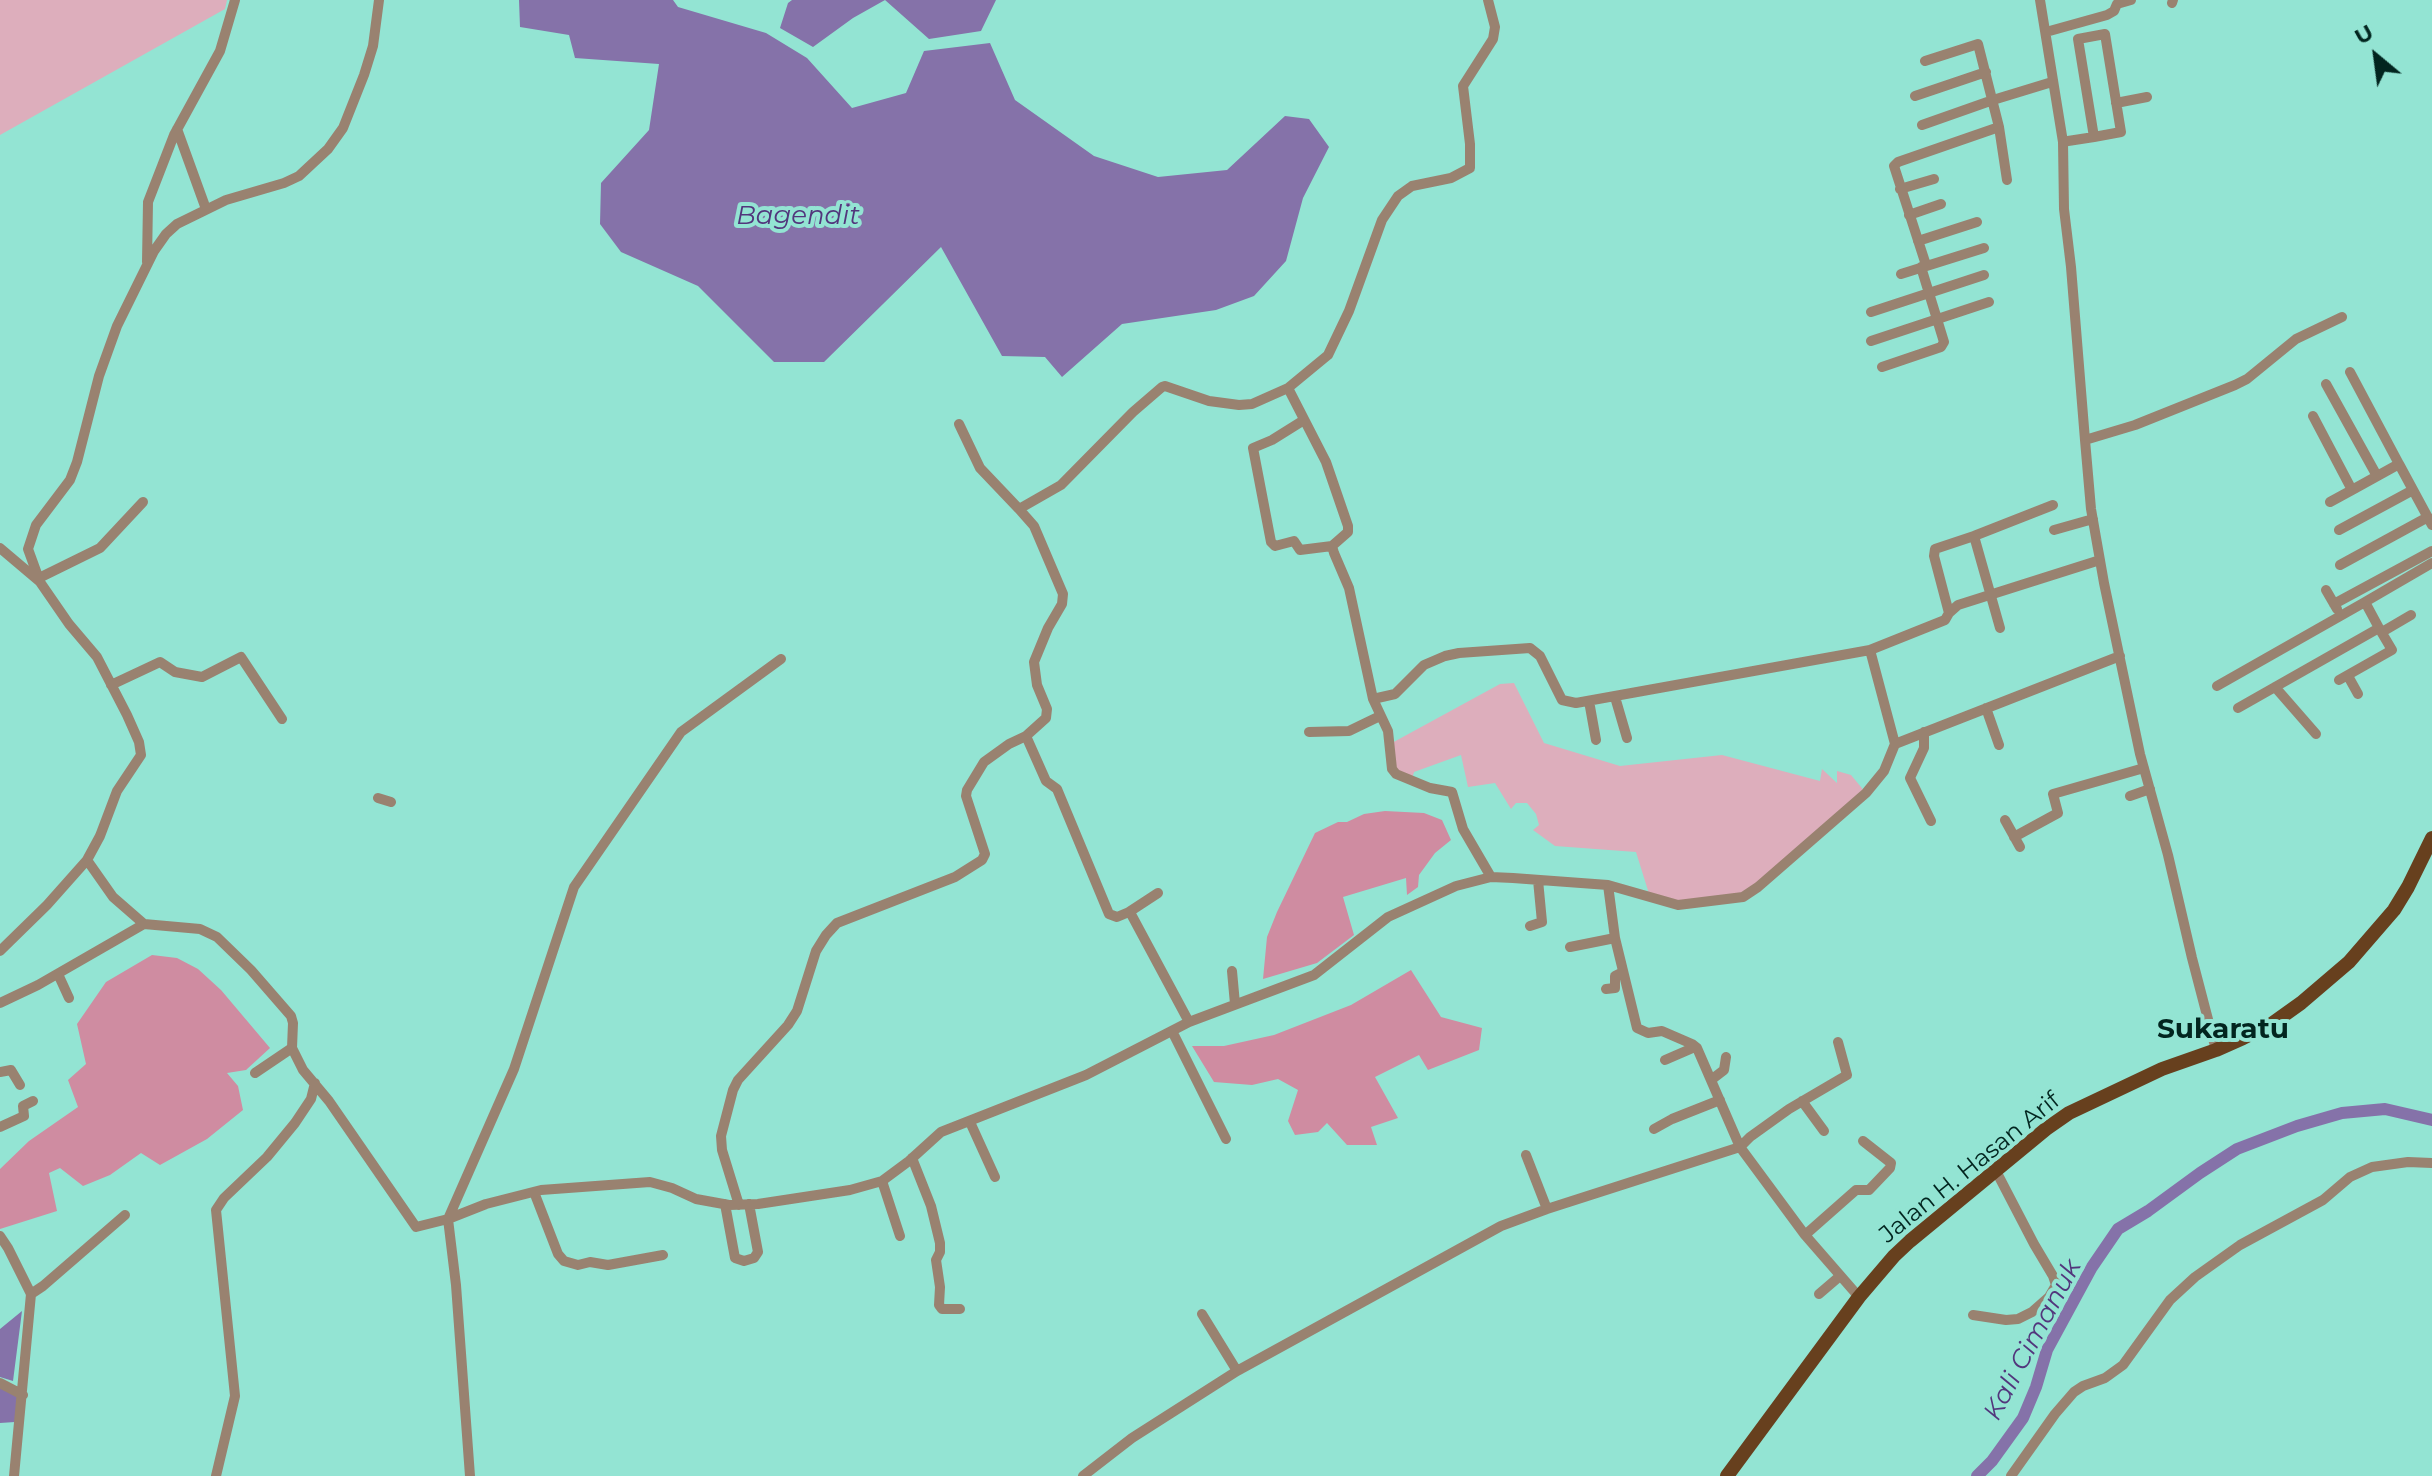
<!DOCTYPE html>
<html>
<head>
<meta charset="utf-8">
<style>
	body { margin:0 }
	#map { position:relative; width:2432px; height:1476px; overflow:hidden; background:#93e4d3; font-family:Montserrat,sans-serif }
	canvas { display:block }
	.north { position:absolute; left:2336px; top:16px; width:80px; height:80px; -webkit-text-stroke:6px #93e4d3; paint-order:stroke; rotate:331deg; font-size:22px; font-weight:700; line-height:32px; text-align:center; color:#02251f }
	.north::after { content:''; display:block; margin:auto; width:28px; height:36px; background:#02251f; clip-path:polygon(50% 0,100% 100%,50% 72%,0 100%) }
</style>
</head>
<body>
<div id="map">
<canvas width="2432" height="1476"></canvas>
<div class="north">U</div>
</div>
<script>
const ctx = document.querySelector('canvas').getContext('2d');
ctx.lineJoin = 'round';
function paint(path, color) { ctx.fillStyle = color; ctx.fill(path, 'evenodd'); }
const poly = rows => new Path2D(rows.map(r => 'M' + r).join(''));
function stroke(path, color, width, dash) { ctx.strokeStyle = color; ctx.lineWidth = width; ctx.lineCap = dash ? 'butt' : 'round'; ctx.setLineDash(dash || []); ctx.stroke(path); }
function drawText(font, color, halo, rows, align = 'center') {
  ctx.font = font + ' Montserrat,sans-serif'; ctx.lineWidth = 8; ctx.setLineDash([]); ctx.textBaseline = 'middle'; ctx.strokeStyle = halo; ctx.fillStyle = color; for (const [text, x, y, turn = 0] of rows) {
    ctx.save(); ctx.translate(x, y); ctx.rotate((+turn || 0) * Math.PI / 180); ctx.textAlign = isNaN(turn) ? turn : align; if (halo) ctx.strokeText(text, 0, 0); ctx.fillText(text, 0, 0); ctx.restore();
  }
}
paint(poly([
	[0,0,227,0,225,9,0,135],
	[1514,683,1544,743,1620,766,1722,755,1820,781,1822,769,1837,783,1837,771,1851,775,1866,793,1749,894,1687,905,1650,897,1636,852,1555,846,1533,830,1539,825,1536,814,1527,803,1516,803,1511,809,1495,783,1468,787,1461,755,1414,772,1412,779,1394,772,1390,744,1500,684]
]), '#ddaebc');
paint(poly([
	[1385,811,1424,813,1442,820,1451,840,1435,853,1419,875,1418,887,1407,895,1406,878,1343,897,1354,935,1317,963,1263,979,1267,937,1277,912,1315,833,1338,822,1347,822,1364,814],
	[152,955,177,958,198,969,221,990,270,1048,246,1070,227,1073,238,1086,243,1110,207,1139,160,1165,141,1153,110,1175,83,1186,60,1168,49,1173,57,1211,0,1229,0,1169,29,1141,78,1107,68,1080,86,1064,77,1024,106,982],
	[1411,970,1441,1017,1482,1028,1479,1050,1428,1070,1419,1055,1375,1077,1398,1118,1371,1127,1377,1145,1347,1145,1327,1123,1318,1132,1295,1135,1288,1121,1298,1090,1278,1079,1252,1085,1214,1082,1192,1046,1224,1046,1274,1035,1351,1005]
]), '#cf8ca1');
paint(poly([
	[519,0,673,0,678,7,766,33,807,58,852,108,906,93,924,51,990,43,1015,100,1094,156,1158,177,1227,170,1285,116,1309,119,1329,147,1303,198,1286,261,1254,296,1216,310,1122,324,1062,377,1045,357,1002,356,941,247,824,362,774,362,698,286,621,252,600,224,601,183,649,130,659,64,575,58,569,35,520,27],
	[792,0,885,0,853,18,813,47,780,28,788,3],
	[885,0,996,0,981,31,929,39],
	[22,1311,13,1381,0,1377,0,1329],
	[0,1385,18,1396,15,1422,0,1423]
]), '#8572a9');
stroke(poly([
	[1977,1476,1992,1461,2023,1418,2036,1387,2047,1350,2092,1267,2118,1229,2148,1211,2200,1173,2237,1149,2297,1126,2342,1113,2385,1109,2432,1120]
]), '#8572a9', 12);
stroke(poly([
	[2040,0,2063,142,2064,209,2071,267,2085,440,2091,509,2104,583,2140,754,2168,855,2192,958,2216,1050],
	[2172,3,2173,0],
	[2046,32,2107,15,2114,11,2117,4,2131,0],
	[1925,61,1978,44,1999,127,2007,180],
	[1915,96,1986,72],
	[2116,103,2147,97],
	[1922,125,1993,100,2052,82],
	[177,129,206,209],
	[2063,142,2068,141,2094,137,2121,132,2105,34,2078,39,2094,137],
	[1900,189,1934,179],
	[1909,215,1941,204],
	[1918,241,1977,222],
	[147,262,148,202,174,135,220,51,235,0],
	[1926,265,1894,166,1898,162,1999,127],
	[1901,274,1984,248],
	[1871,312,1984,275],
	[1871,341,1989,302],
	[1882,367,1941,347,1944,342,1921,267],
	[2326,384,2377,476],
	[1288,388,1326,462,1348,526,1348,532,1332,546,1334,553,1349,588,1373,699,1388,731,1392,769,1396,774,1430,788,1452,792,1463,829,1491,877],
	[2313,416,2352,490,2399,464,2350,372],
	[1304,420,1272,440,1253,448,1271,542,1275,546,1294,541,1300,550,1332,546],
	[959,424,980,468,1019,509],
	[2085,440,2135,425,2235,385,2247,379,2296,339,2342,317],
	[2399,464,2432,525],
	[2330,502,2352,490],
	[2054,530,2093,519],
	[2339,530,2413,490],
	[1974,536,2000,628],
	[0,548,39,581],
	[2340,565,2428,517],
	[39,578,100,548,143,502],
	[2326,590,2337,609],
	[2334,604,2432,551],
	[1949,613,1958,605,2100,560],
	[2382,632,2411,615],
	[1870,650,1895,744],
	[2348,676,2358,694],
	[2339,680,2392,650,2379,628],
	[111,685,160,662,175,672,202,677,241,657,282,719],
	[2217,686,2365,602],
	[2275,687,2316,734],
	[1615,697,1627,738],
	[1373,699,1395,694,1424,665,1445,656,1459,653,1530,648,1540,656,1562,700,1576,703,1870,650,1945,620,1949,613,1934,556,1935,549,1974,536,2053,505],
	[1589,701,1596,740],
	[1986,708,1999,745],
	[2238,708,2379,628,2365,602,2432,563],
	[1309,732,1349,731,1380,716],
	[1924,732,1924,748,1910,778,1931,821],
	[1026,736,1046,781,1057,789,1109,914,1117,917,1129,912,1131,914,1189,1022],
	[2130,796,2150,789],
	[378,798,391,802],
	[2005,820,2020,847],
	[2014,837,2058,813,2053,794,2144,768],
	[87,860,113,897,144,924,200,929,217,937,251,970,291,1016,293,1023,292,1048,303,1070,329,1101,416,1227,448,1219,486,1204,541,1190,650,1182,672,1188,696,1199,729,1205,758,1204,850,1190,882,1181,909,1161,941,1132,1086,1075,1189,1022,1314,975,1388,917,1456,886,1491,877,1513,878,1608,885,1678,905,1743,897,1758,887,1866,793,1884,771,1895,744,2120,656],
	[1608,885,1615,938,1637,1028,1648,1033,1662,1031,1692,1044,1697,1048,1740,1147,1750,1137,1789,1109,1847,1075,1838,1042],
	[1129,912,1158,893],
	[1530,926,1542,922,1538,880],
	[1570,947,1615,938],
	[0,951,47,905,87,860,100,836,117,791,141,755,139,742,127,715,97,657,69,624,40,582,28,549,36,525,70,480,77,462,99,376,117,326,154,251,166,234,177,224,226,200,284,183,299,176,328,149,343,128,364,75,373,46,379,0],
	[1232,971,1235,1004],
	[58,974,69,998],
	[1606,989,1615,988,1615,976,1623,972],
	[0,1003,38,985,144,924],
	[1172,1031,1226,1139],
	[1665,1060,1695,1047],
	[0,1072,11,1070,20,1085],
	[255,1073,292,1048],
	[1711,1080,1724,1070,1726,1057],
	[1802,1101,1824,1131],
	[970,1122,995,1177],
	[0,1127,24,1116,23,1106,33,1101],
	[1654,1129,1672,1119,1720,1100],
	[1526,1155,1547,1209],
	[912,1158,931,1206,940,1243,940,1252,936,1260,940,1287,939,1305,942,1309,960,1309],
	[882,1181,900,1236],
	[534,1192,558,1254,564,1261,578,1265,590,1262,608,1265,663,1255],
	[725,1204,735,1258,744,1261,754,1258,758,1252,749,1204],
	[739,1205,722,1150,721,1136,733,1090,738,1080,788,1025,797,1011,816,951,826,935,837,923,955,877,982,860,985,854,966,796,967,790,984,762,1009,744,1026,736,1046,718,1047,709,1037,685,1034,662,1048,628,1062,604,1063,594,1034,526,1019,509,1061,485,1133,412,1162,387,1165,386,1209,401,1239,405,1252,404,1288,388,1328,355,1349,311,1382,220,1398,196,1412,186,1451,178,1470,168,1470,144,1463,86,1493,39,1495,27,1488,0],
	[1805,1235,1856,1190,1869,1190,1890,1168,1891,1163,1863,1141],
	[0,1236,8,1248,31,1294,14,1476],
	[31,1294,43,1286,125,1215],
	[1819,1294,1840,1276],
	[1202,1314,1237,1371],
	[1973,1315,2006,1320,2018,1319,2032,1312,2049,1297,2056,1285,2053,1276,2034,1244,1996,1171],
	[0,1383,23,1395],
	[216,1476,235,1396,216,1210,224,1198,267,1157,295,1123,311,1099,315,1083],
	[470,1476,456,1285,448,1219,514,1069,574,887,681,732,781,659],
	[1083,1476,1132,1438,1237,1371,1501,1226,1547,1209,1740,1147,1805,1235,1859,1297],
	[2011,1476,2055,1414,2074,1392,2083,1386,2105,1378,2123,1365,2170,1300,2195,1277,2240,1245,2323,1200,2350,1177,2372,1167,2408,1162,2432,1163]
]), '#998270', 10);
stroke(poly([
	[1727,1476,1859,1297,1894,1256,1910,1241,2046,1129,2069,1113,2162,1069,2216,1050,2243,1038,2273,1023,2301,1003,2349,962,2394,910,2408,887,2432,838]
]), '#67401e', 14);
drawText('24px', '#02251f', '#93e4d3', [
	["Jalan H. Hasan Arif",1970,1168,-39]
]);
drawText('italic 26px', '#52367c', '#93e4d3', [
	["Bagendit",798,216],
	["Kali Cimanuk",2033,1340,-62]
]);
drawText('bold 28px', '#02251f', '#93e4d3', [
	["Sukaratu",2223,1030]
]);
</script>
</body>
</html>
